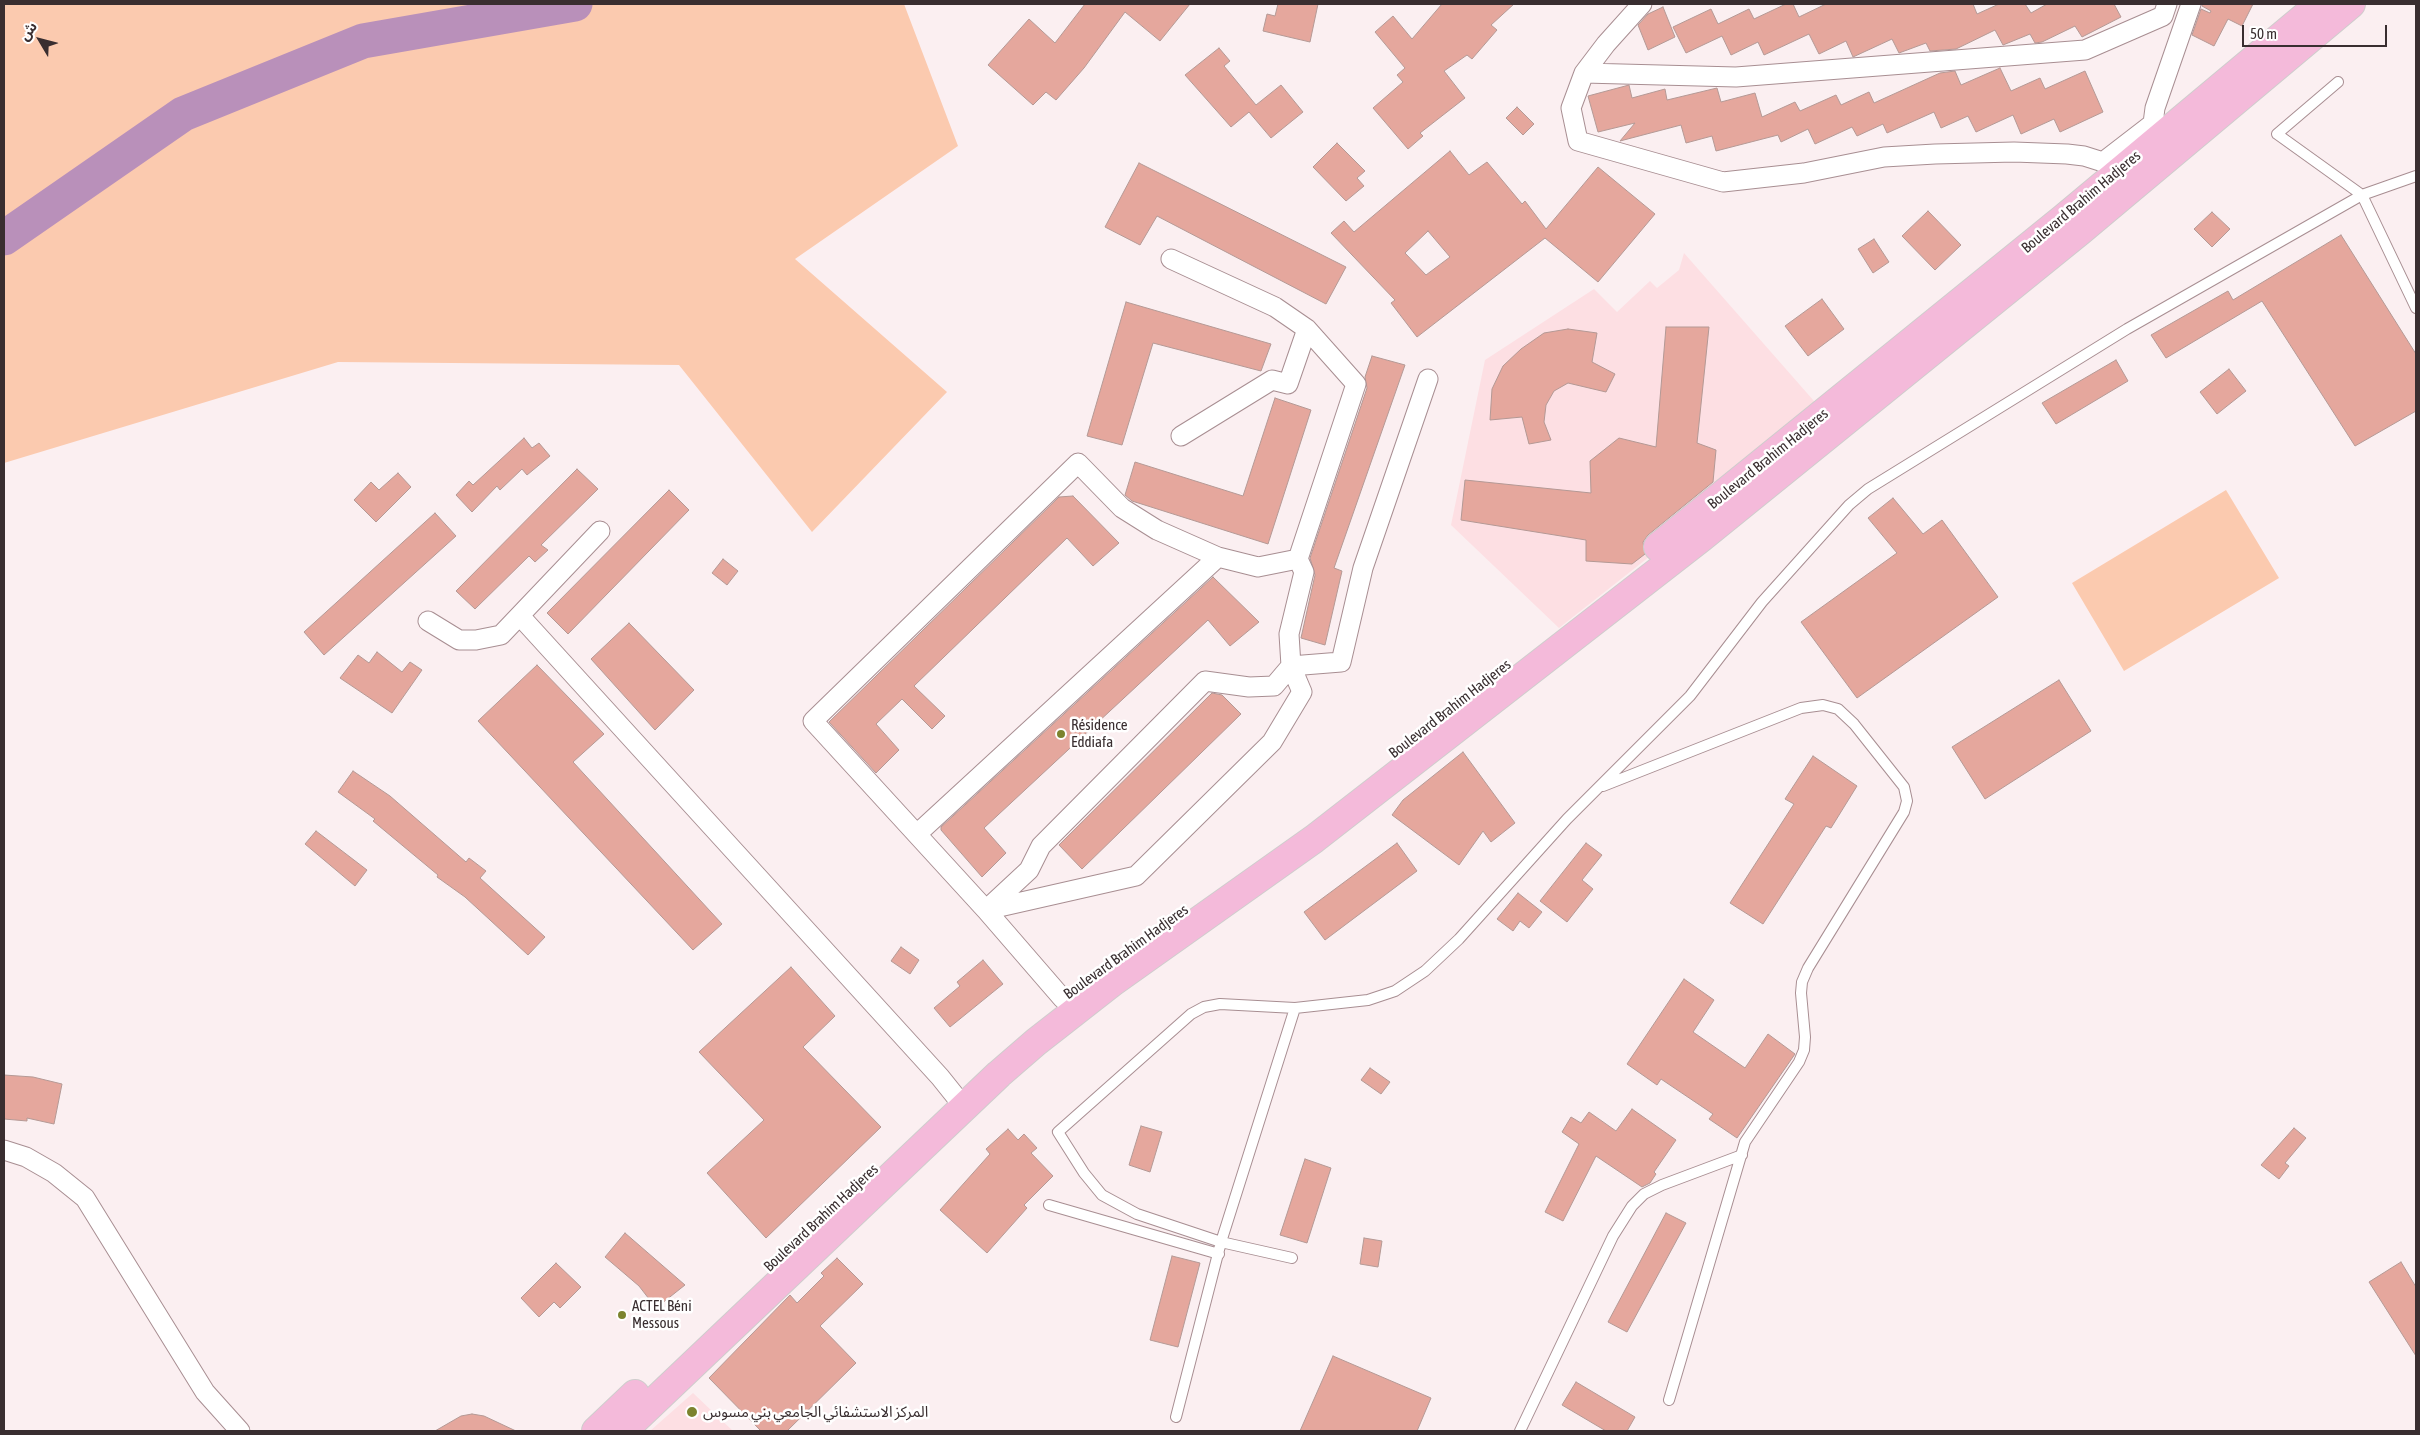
<!DOCTYPE html>
<html>
<head>
<meta charset="utf-8">
<style>
	body { margin:0 }
	#map { position:relative; width:2420px; height:1435px; overflow:hidden; background:#fbeff1; font-family:"Asap Condensed","Noto Sans Arabic",sans-serif }
	canvas { display:block }
	.frame { position:absolute; inset:0; border:5px solid #392e30; pointer-events:none }
	.north { position:absolute; left:15px; top:15px; width:50px; height:50px; -webkit-text-stroke:4px #fff; paint-order:stroke; rotate:307deg; font-size:14px; font-weight:700; line-height:20px; text-align:center; color:#392e30 }
	.north::after { content:''; display:block; margin:auto; width:18px; height:22px; background:#392e30; clip-path:polygon(50% 0,100% 100%,50% 72%,0 100%) }
	.scale { position:absolute; left:2242px; top:25px; width:145px; height:22px; box-sizing:border-box; border:2px solid #392e30; border-top:0; padding-left:6px; font-size:15px; line-height:18px; white-space:nowrap; color:#392e30; -webkit-text-stroke:4px #fff; paint-order:stroke }
</style>
</head>
<body>
<div id="map">
<canvas width="2420" height="1435"></canvas>
<div class="frame"></div>
<div class="north">ش</div>
<div class="scale">50 m</div>
</div>
<script>
const ctx = document.querySelector('canvas').getContext('2d');
ctx.lineJoin = 'round';
function paint(path, color) { ctx.fillStyle = color; ctx.fill(path, 'evenodd'); }
const poly = rows => new Path2D(rows.map(r => 'M' + r).join(''));
function stroke(path, color, width, dash) { ctx.strokeStyle = color; ctx.lineWidth = width; ctx.lineCap = dash ? 'butt' : 'round'; ctx.setLineDash(dash || []); ctx.stroke(path); }
function drawText(font, color, halo, rows, align = 'center') {
  ctx.font = font + ' "Asap Condensed","Noto Sans Arabic",sans-serif'; ctx.lineWidth = 5; ctx.setLineDash([]); ctx.textBaseline = 'middle'; ctx.strokeStyle = halo; ctx.fillStyle = color; for (const [text, x, y, turn = 0] of rows) {
    ctx.save(); ctx.translate(x, y); ctx.rotate((+turn || 0) * Math.PI / 180); ctx.textAlign = isNaN(turn) ? turn : align; if (halo) ctx.strokeText(text, 0, 0); ctx.fillText(text, 0, 0); ctx.restore();
  }
}
paint(poly([
	[1684,253,1821,409,1773,459,1559,628,1451,525,1485,360,1594,289,1617,312,1650,281,1657,288,1679,270],
	[693,1393,733,1431,650,1431]
]), '#fddfe3');
paint(poly([
	[4,4,904,4,958,146,795,259,947,392,812,532,679,365,338,362,4,463],
	[2226,490,2279,578,2124,671,2072,583]
]), '#fbcaaf');
stroke(poly([
	[4,238,183,114,363,41,575,4]
]), '#b990ba', 35);
const building = poly([
	[1085,4,1190,4,1160,41,1125,12,1084,68,1056,100,1046,92,1033,105,988,65,1029,19,1055,43,1085,4],
	[1278,4,1318,4,1310,42,1263,31,1267,14,1275,16,1278,4],
	[1442,4,1514,4,1491,25,1497,30,1472,59,1467,55,1444,71,1465,98,1420,133,1423,136,1408,149,1373,108,1403,82,1397,75,1405,68,1375,32,1393,16,1412,39,1442,4],
	[1786,4,1793,4,1799,17,1826,4,1973,4,1977,14,1999,4,2025,4,2031,13,2047,4,2114,4,2121,17,2082,37,2075,26,2042,42,2035,43,2030,34,2003,45,1995,30,1956,49,1930,51,1926,43,1899,53,1892,39,1853,57,1846,41,1819,54,1809,34,1764,55,1758,42,1731,55,1722,36,1686,53,1673,27,1711,9,1718,24,1749,9,1754,19,1786,4],
	[2202,4,2253,4,2242,26,2228,19,2214,46,2192,35,2201,9,2210,13,2211,11,2202,6,2202,4],
	[1663,7,1675,37,1648,50,1638,25,1648,14,1663,7],
	[1219,48,1230,61,1224,66,1256,105,1281,85,1303,112,1271,138,1249,112,1231,127,1185,75,1219,48],
	[2000,68,2011,91,2040,78,2045,89,2085,71,2103,112,2060,132,2054,119,2021,134,2013,115,1976,132,1968,116,1941,128,1934,112,1887,133,1883,124,1857,136,1852,127,1815,144,1808,129,1781,142,1778,135,1716,151,1712,136,1686,143,1681,125,1620,141,1635,123,1598,132,1588,96,1629,85,1632,98,1665,89,1667,100,1717,88,1721,102,1755,93,1762,117,1795,102,1800,111,1836,95,1841,105,1869,92,1874,103,1940,73,1955,71,1961,85,2000,68],
	[1517,107,1534,124,1523,135,1506,118,1517,107],
	[1337,143,1365,171,1357,178,1364,186,1346,201,1313,167,1337,143],
	[1450,151,1469,175,1487,162,1522,204,1525,201,1546,229,1598,167,1655,214,1598,282,1545,238,1417,337,1391,303,1395,300,1331,233,1344,221,1354,232,1450,151],
	[1428,231,1450,257,1426,275,1405,253,1428,231],
	[1139,163,1346,267,1326,304,1157,216,1140,245,1105,227,1139,163],
	[1928,211,1961,245,1935,270,1902,236,1928,211],
	[2212,212,2230,229,2212,247,2194,229,2212,212],
	[2341,235,2416,354,2416,411,2355,446,2262,301,2166,358,2151,335,2228,291,2233,300,2341,235],
	[1874,239,1889,262,1873,273,1858,249,1874,239],
	[1822,299,1844,329,1808,356,1785,326,1822,299],
	[1126,302,1271,344,1261,371,1153,343,1122,445,1087,436,1126,302],
	[1666,327,1709,327,1697,443,1716,450,1713,482,1648,535,1643,542,1645,554,1632,564,1586,561,1586,540,1461,520,1465,480,1591,493,1590,461,1619,438,1656,447,1666,327],
	[1568,329,1597,333,1592,362,1615,374,1606,392,1568,383,1554,391,1546,405,1544,422,1551,440,1529,444,1522,417,1490,420,1492,389,1503,366,1521,349,1544,333,1568,329],
	[1372,356,1405,365,1334,568,1342,571,1325,645,1301,638,1315,575,1310,558,1367,388,1365,377,1372,356],
	[2116,360,2128,381,2056,424,2042,403,2116,360],
	[2229,369,2246,391,2217,414,2200,392,2229,369],
	[1275,398,1311,410,1268,544,1132,501,1125,495,1135,462,1243,496,1275,398],
	[524,438,532,448,539,443,550,456,527,475,522,469,500,490,497,486,472,512,456,495,469,481,473,485,524,438],
	[577,469,598,489,541,545,548,550,535,562,529,556,475,609,456,591,577,469],
	[398,473,411,487,376,522,354,500,371,482,379,490,398,473],
	[669,490,689,510,568,634,547,613,669,490],
	[1073,496,1119,543,1093,566,1067,538,914,686,945,716,932,729,902,699,876,724,899,750,876,773,829,722,1059,497,1073,496],
	[1893,498,1923,534,1942,520,1998,597,1857,698,1801,622,1897,553,1868,518,1893,498],
	[435,513,456,536,324,655,304,632,435,513],
	[723,559,738,571,727,585,712,573,723,559],
	[1213,577,1259,622,1230,646,1208,620,984,828,1006,853,982,877,941,830,941,827,1213,577],
	[629,623,694,690,655,730,591,659,629,623],
	[377,652,402,672,410,662,422,670,392,713,340,678,358,655,369,663,377,652],
	[537,665,604,734,573,762,722,924,693,950,478,721,537,665],
	[2059,680,2091,731,1985,799,1952,747,2059,680],
	[1212,693,1222,695,1241,714,1082,869,1059,845,1212,693],
	[1463,752,1515,823,1491,842,1483,831,1459,865,1392,815,1403,800,1463,752],
	[1813,756,1857,786,1831,828,1826,826,1763,924,1730,903,1794,804,1785,799,1813,756],
	[353,771,390,796,466,862,469,858,486,871,480,878,545,937,528,955,465,897,437,877,438,875,373,821,375,819,338,792,353,771],
	[316,831,367,870,355,886,305,844,316,831],
	[1397,843,1417,871,1325,940,1304,912,1397,843],
	[1586,843,1602,855,1582,880,1593,889,1567,922,1540,901,1586,843],
	[1518,893,1542,912,1529,928,1520,921,1513,931,1497,919,1518,893],
	[901,947,919,960,910,974,891,961,901,947],
	[983,960,1003,984,950,1027,934,1008,960,986,957,982,983,960],
	[791,967,835,1016,803,1047,881,1127,766,1238,707,1173,764,1120,699,1052,791,967],
	[1684,979,1714,1000,1693,1032,1745,1068,1768,1034,1795,1054,1737,1138,1709,1119,1713,1114,1661,1079,1657,1085,1627,1064,1684,979],
	[1370,1068,1390,1082,1381,1094,1361,1080,1370,1068],
	[4,1075,33,1077,62,1084,54,1124,27,1118,27,1121,4,1119,4,1075],
	[1632,1109,1676,1140,1654,1172,1656,1174,1650,1183,1642,1187,1596,1156,1563,1221,1545,1212,1579,1144,1562,1132,1571,1117,1581,1123,1589,1112,1616,1131,1632,1109],
	[1141,1126,1162,1132,1150,1172,1129,1165,1141,1126],
	[2294,1128,2306,1138,2285,1163,2289,1166,2279,1179,2261,1165,2294,1128],
	[1008,1129,1018,1140,1024,1134,1037,1148,1031,1153,1053,1176,1024,1205,1027,1208,987,1253,940,1210,990,1154,986,1149,1008,1129],
	[1305,1159,1331,1168,1307,1243,1280,1235,1305,1159],
	[1666,1213,1686,1223,1627,1332,1608,1322,1666,1213],
	[625,1233,685,1285,656,1308,639,1286,605,1257,625,1233],
	[1364,1238,1382,1241,1378,1267,1360,1264,1364,1238],
	[1172,1256,1200,1263,1178,1347,1150,1340,1172,1256],
	[837,1258,863,1284,820,1326,856,1363,787,1431,761,1431,709,1378,790,1295,797,1303,824,1276,821,1273,837,1258],
	[2401,1262,2416,1287,2416,1356,2369,1282,2401,1262],
	[556,1263,581,1287,560,1308,554,1302,539,1317,521,1298,556,1263],
	[1333,1356,1431,1398,1417,1431,1300,1431,1333,1356],
	[1576,1382,1635,1417,1627,1431,1606,1431,1562,1405,1576,1382],
	[472,1414,484,1416,516,1431,435,1431,461,1416,472,1414]
]);
paint(building, '#e5a79d');
stroke(building, '#b49995', 1);
const lane = poly([
	[2338,82,2277,134,2362,195,2416,308],
	[1603,786,1801,708,1823,705,1838,709,1854,724,1904,787,1907,801,1904,812,1808,968,1802,982,1801,993,1805,1037,1804,1050,1799,1062,1745,1142,1669,1400],
	[1049,1205,1219,1254],
	[1292,1258,1221,1242,1137,1214,1102,1195,1084,1173,1058,1132,1191,1014,1204,1007,1220,1004,1295,1008,1368,1000,1395,991,1425,971,1459,939,1567,819,1690,696,1762,602,1849,505,1868,489,2127,329,2362,195,2416,176],
	[1176,1417,1221,1242,1295,1008],
	[1520,1431,1613,1236,1632,1206,1644,1194,1662,1185,1742,1155]
]);
const street = poly([
	[1642,4,1606,44,1584,73,1571,108,1578,141,1723,182,1804,173,1884,157,1935,154,2014,152,2067,154,2084,156,2122,168],
	[1584,73,1736,77,2085,50,2163,16,2167,4],
	[2150,146,2155,108,2191,4],
	[2103,162,2151,125],
	[1181,436,1272,380,1288,384,1307,329],
	[520,616,940,1077,964,1107],
	[428,621,459,640,476,640,501,635,600,531],
	[917,834,1218,557],
	[987,909,1029,870,1041,846,1205,681,1249,687,1274,686,1291,666,1289,634,1304,572,1298,559],
	[986,910,1136,876,1272,742,1302,692,1291,666,1341,662,1363,568,1428,379],
	[1063,999,986,910,813,721,1078,463,1122,508,1157,530,1218,557,1258,567,1298,559,1356,384,1307,329,1275,307,1171,259],
	[4,1150,26,1157,54,1173,85,1198,205,1392,240,1431]
]);
const primary = poly([
	[1658,547,2064,218,2320,4],
	[596,1431,635,1394],
	[623,1431,999,1074,1036,1042,1114,981,1314,839,1701,538,2080,231,2351,4]
]);
stroke(lane, '#a88e92', 12);
stroke(street, '#a88e92', 21);
stroke(primary, '#cfcdcd', 30);
stroke(lane, '#fff', 10);
stroke(street, '#fff', 19);
stroke(primary, '#f4bada', 28);
for (const [x, y, r, color] of [
	[1061,734,5,"#7c832e"],
	[622,1315,5,"#7c832e"],
	[692,1412,6,"#7c832e"]
]) { const dot = new Path2D(); dot.arc(x, y, r, 0, 2 * Math.PI); ctx.fillStyle = color; ctx.fill(dot); stroke(dot, '#fff', 2); }
drawText('15px', '#392e30', '#fff', [
	["Boulevard Brahim Hadjeres",2081,202,-40],
	["Boulevard Brahim Hadjeres",1768,459,-39],
	["Boulevard Brahim Hadjeres",1450,709,-38],
	["Boulevard Brahim Hadjeres",1126,952,-36],
	["Boulevard Brahim Hadjeres",821,1218,-43]
]);
drawText('15px', '#392e30', '#fff', [
	["Résidence",1071,725],
	["Eddiafa",1071,742],
	["ACTEL Béni",632,1306],
	["Messous",632,1323],
	["المركز الاستشفائي الجامعي بني مسوس",703,1412]
], 'left');
</script>
</body>
</html>
